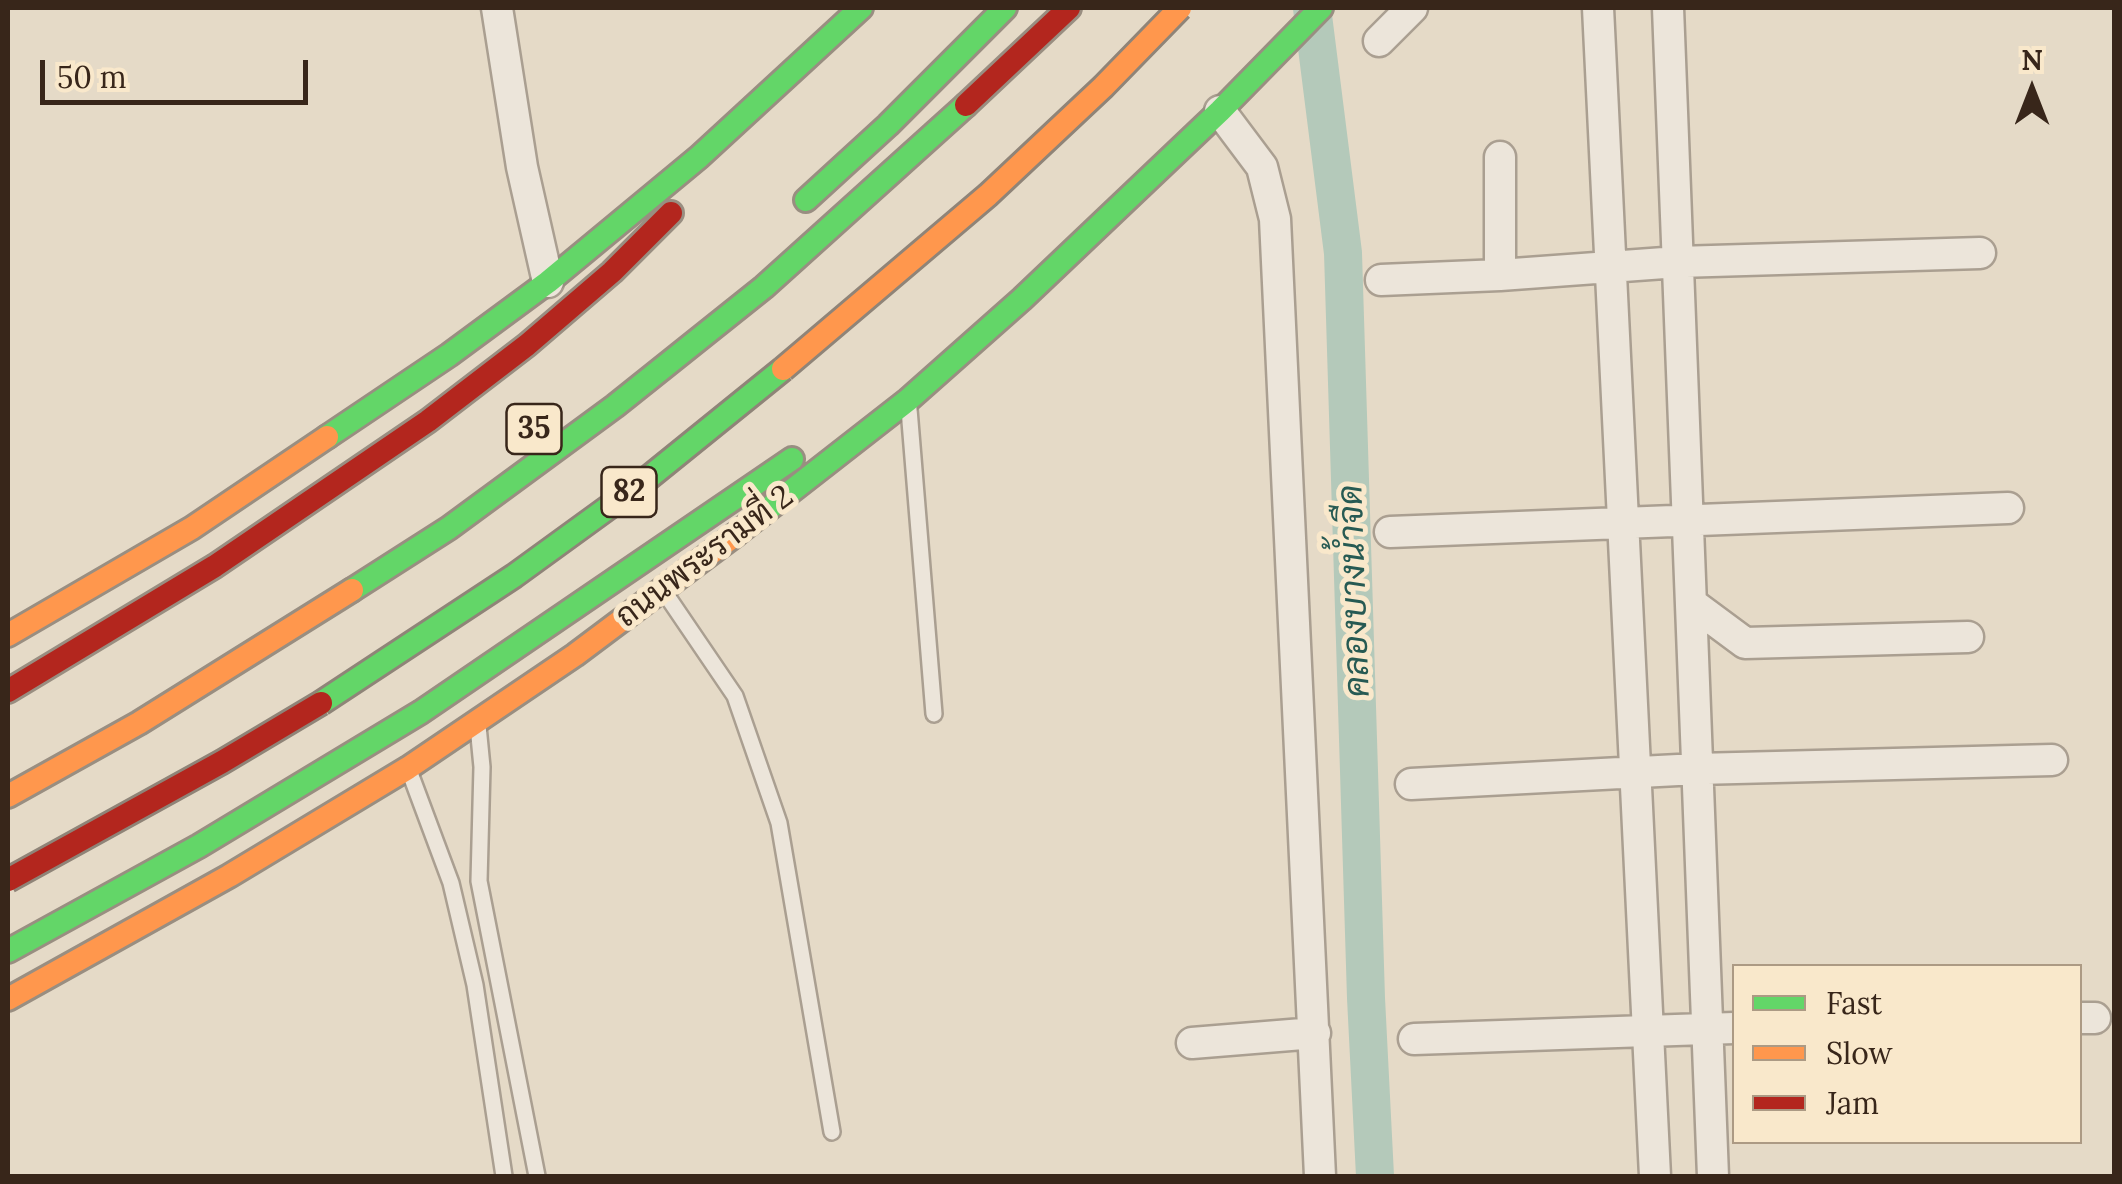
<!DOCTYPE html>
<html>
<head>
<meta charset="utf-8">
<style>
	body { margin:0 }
	#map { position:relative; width:2122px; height:1184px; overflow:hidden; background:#e5dac7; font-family:Lora,serif }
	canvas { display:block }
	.frame { position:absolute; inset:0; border:10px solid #38261a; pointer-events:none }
	.legend { position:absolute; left:1732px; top:964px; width:350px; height:180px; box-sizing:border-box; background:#f9e8cb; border:2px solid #ac9a84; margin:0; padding:12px 18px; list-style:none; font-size:30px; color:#38261a }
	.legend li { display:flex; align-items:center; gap:20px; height:50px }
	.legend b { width:50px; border:2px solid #ac9a84 }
	.north { position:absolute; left:1982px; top:40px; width:100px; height:100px; -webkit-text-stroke:8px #f9e8cb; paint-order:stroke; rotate:0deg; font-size:28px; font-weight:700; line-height:40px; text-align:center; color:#38261a }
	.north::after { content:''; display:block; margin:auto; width:35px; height:45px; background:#38261a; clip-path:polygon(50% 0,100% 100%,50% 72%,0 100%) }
	.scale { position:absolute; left:40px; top:60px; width:268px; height:45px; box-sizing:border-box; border:5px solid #38261a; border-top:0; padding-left:12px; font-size:30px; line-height:35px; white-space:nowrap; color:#38261a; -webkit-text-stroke:8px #f9e8cb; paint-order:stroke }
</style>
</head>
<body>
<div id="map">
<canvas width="2122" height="1184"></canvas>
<div class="frame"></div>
<ul class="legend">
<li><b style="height:12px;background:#63d668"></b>Fast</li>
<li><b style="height:12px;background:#ff974d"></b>Slow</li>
<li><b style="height:12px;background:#b3261e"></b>Jam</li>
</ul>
<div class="north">N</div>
<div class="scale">50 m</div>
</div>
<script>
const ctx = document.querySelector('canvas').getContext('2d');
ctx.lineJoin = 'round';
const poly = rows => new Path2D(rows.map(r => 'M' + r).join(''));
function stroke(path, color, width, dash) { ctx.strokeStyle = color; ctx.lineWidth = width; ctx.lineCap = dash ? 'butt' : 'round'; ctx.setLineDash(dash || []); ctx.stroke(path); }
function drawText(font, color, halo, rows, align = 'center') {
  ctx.font = font + ' Lora,Sarabun,serif'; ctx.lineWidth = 10; ctx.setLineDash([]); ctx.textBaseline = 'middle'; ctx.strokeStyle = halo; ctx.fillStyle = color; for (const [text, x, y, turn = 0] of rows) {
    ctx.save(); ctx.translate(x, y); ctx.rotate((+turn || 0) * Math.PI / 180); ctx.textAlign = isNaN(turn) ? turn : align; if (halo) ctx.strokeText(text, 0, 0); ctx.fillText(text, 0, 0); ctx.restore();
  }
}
stroke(poly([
	[1312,8,1343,253,1366,998,1375,1176]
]), '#b4c9ba', 38);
const lane = poly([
	[909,409,934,714],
	[665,593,735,696,779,823,832,1132],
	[478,726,482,767,479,881,537,1176],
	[410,773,451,883,475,985,504,1176]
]);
const street = poly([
	[497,8,522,167,548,282],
	[1598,8,1655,1176],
	[1668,8,1713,1176],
	[1379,41,1412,8],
	[1220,111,1262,167,1275,219,1320,1176],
	[1500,157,1500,275],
	[1381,280,1500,275,1678,262,1980,253],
	[1390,532,2008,508],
	[1691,603,1745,643,1968,637],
	[1411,784,1697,769,2052,760],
	[2080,1018,2095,1018],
	[1414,1039,1734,1028],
	[1192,1043,1315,1033]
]);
const fast = poly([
	[806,200,888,125,1005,8],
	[327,437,449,355,548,282,699,157,861,8],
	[735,535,908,400,1022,299,1220,111,1321,8],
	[352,590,449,528,615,406,764,287,966,105],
	[8,951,199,846,421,712,792,459]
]);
const slow = poly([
	[8,635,192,528,327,437],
	[8,796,139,723,352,590],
	[8,999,229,876,408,768,575,655,735,535]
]);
const jam = poly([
	[966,105,1069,8],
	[8,691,215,566,428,421,527,345,612,272,671,213]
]);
stroke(lane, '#aa9f91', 20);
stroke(street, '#aa9f91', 35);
stroke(fast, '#998e81', 28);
stroke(slow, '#998e81', 28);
stroke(jam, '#998e81', 28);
stroke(lane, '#ece5da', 15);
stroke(street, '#ece5da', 30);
stroke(fast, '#63d668', 22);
stroke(slow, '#ff974d', 22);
stroke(jam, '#b3261e', 22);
const fastBridge = poly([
	[321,703,514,576,642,483,783,369]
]);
const slowBridge = poly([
	[783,369,988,195,1103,87,1180,8]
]);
const jamBridge = poly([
	[8,880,222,762,321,703]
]);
stroke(fastBridge, '#8f8478', 28, []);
stroke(slowBridge, '#8f8478', 28, []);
stroke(jamBridge, '#8f8478', 28, []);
stroke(fastBridge, '#63d668', 22);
stroke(slowBridge, '#ff974d', 22);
stroke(jamBridge, '#b3261e', 22);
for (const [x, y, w] of [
	[534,429,55],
	[629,492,55]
]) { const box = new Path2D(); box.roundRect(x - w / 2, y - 25, w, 50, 8); ctx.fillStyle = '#f9e8cb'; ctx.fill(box); stroke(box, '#38261a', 2.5); }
drawText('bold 30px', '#38261a', null, [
	["35",534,429],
	["82",629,492]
]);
drawText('32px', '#38261a', '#f9e8cb', [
	["ถนนพระรามที่ 2",705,557,-37]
]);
drawText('italic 35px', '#275a53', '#f9e8cb', [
	["คลองบางน้ำจืด",1355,591,-92]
]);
</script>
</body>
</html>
